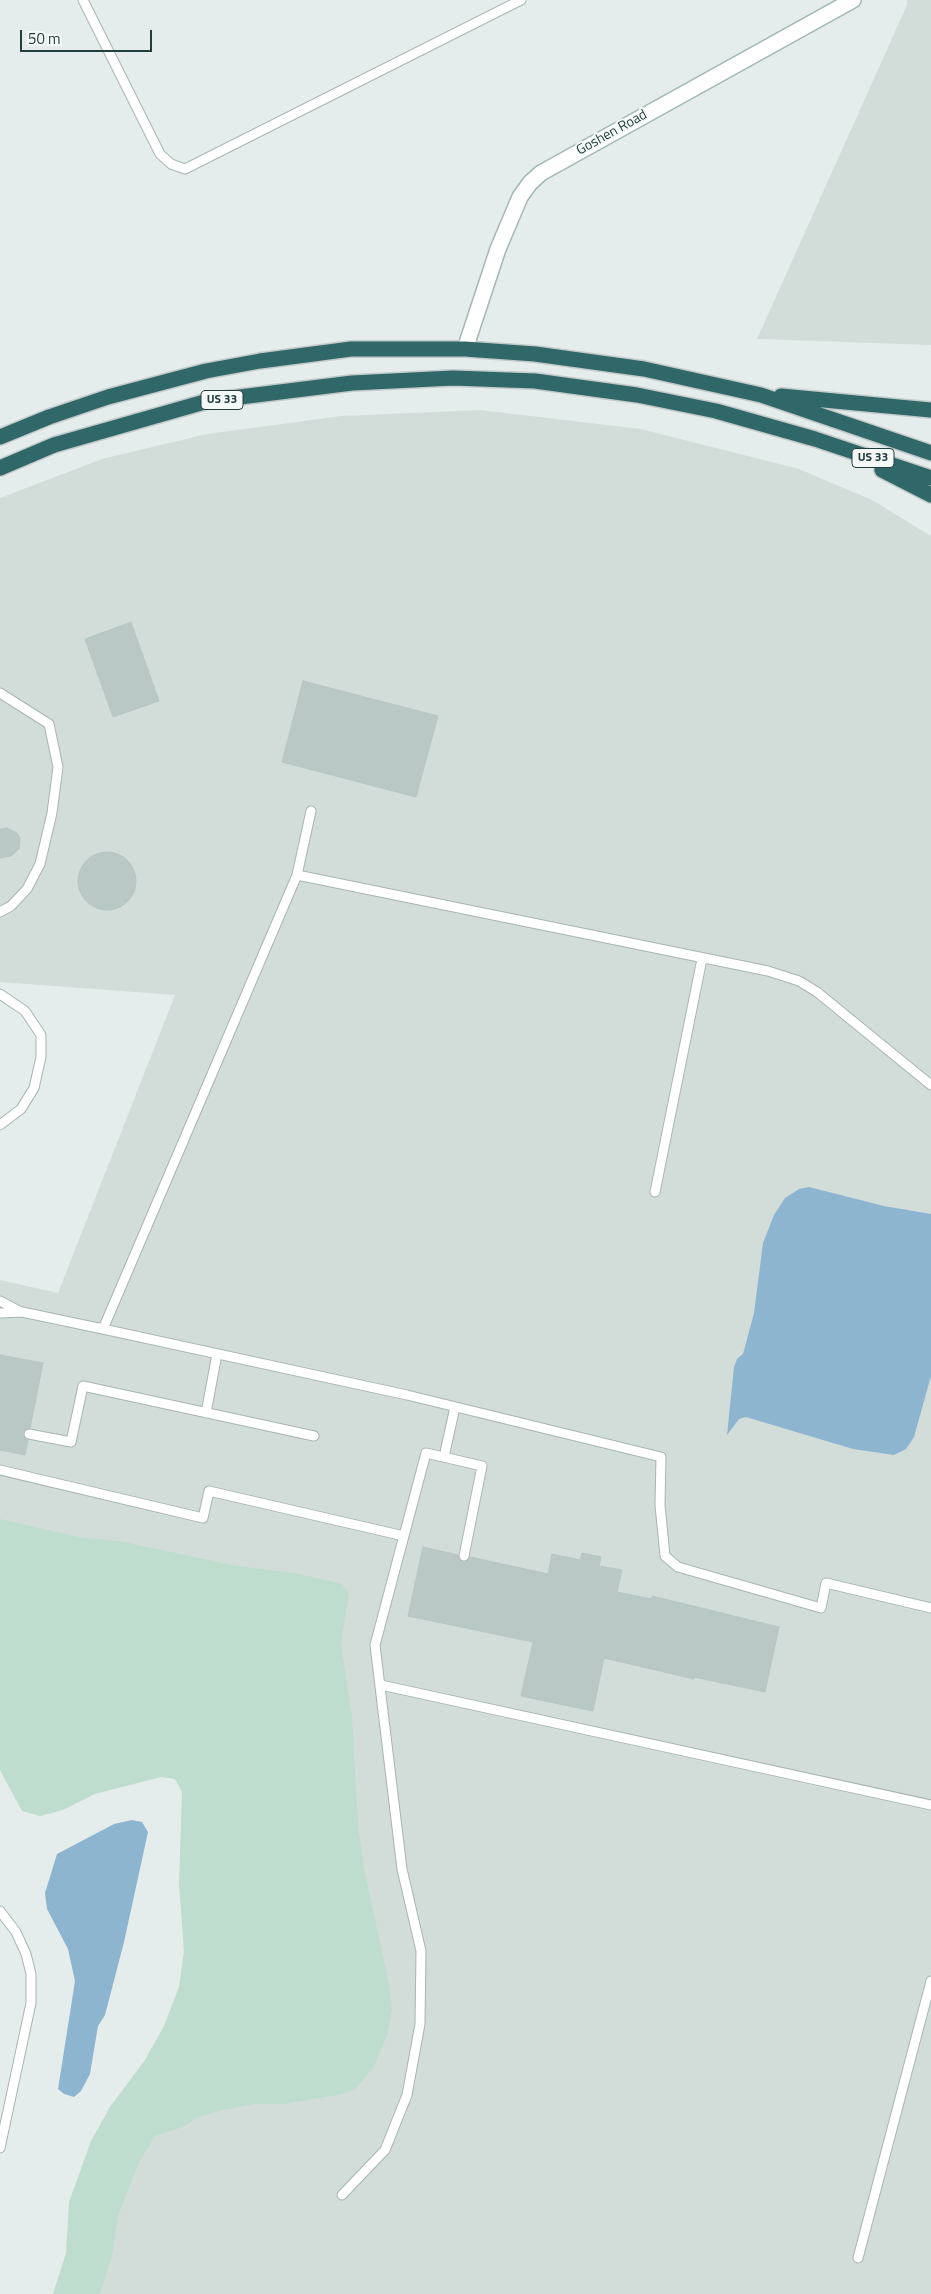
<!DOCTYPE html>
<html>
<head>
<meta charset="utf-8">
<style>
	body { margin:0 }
	#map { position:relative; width:931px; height:2294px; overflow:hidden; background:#e4edeb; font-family:"Titillium Web",sans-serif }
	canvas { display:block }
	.scale { position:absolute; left:20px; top:30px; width:132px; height:22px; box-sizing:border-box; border:2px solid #243e3d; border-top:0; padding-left:6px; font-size:15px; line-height:18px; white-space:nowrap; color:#243e3d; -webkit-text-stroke:4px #f4f9f8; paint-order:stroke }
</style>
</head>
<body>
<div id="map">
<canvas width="931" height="2294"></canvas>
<div class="scale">50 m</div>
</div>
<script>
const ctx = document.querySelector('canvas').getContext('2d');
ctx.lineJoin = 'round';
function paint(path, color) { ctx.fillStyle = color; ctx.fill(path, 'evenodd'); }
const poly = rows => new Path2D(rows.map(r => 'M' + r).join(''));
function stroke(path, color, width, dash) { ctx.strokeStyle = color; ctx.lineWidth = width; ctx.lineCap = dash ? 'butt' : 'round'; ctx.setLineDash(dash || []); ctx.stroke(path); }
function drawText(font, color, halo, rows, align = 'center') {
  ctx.font = font + ' "Titillium Web",sans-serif'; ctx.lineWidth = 4; ctx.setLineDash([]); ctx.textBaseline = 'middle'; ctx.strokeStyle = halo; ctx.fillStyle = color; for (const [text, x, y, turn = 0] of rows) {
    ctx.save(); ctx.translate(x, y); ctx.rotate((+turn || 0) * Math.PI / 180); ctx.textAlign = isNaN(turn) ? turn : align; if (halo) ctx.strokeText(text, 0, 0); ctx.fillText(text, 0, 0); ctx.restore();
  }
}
paint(poly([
	[907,0,931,0,931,345,757,339,907,5],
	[480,410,641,429,799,469,872,500,931,536,931,2294,79,2294,129,2136,371,1989,0,1525,0,1280,58,1293,175,995,0,982,0,498,102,459,207,434,341,416]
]), '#d2ddda');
paint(poly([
	[0,1519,78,1537,124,1542,237,1566,295,1573,342,1584,349,1593,341,1644,352,1717,358,1825,364,1868,389,1984,392,2010,387,2036,373,2068,356,2088,344,2094,283,2104,254,2104,219,2111,196,2118,183,2127,155,2136,139,2162,118,2216,112,2256,100,2294,53,2294,66,2253,69,2202,91,2141,110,2107,145,2060,164,2026,179,1987,184,1951,179,1884,182,1792,175,1779,161,1777,95,1794,63,1810,40,1816,22,1811,0,1770]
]), '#beddce');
paint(poly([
	[809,1187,884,1206,931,1214,931,1376,914,1437,906,1449,894,1455,853,1449,746,1417,739,1419,727,1435,734,1367,737,1359,743,1354,754,1313,763,1243,774,1215,785,1198,799,1189],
	[132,1820,142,1822,148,1832,124,1942,105,2015,98,2026,90,2074,81,2091,74,2097,64,2094,58,2089,75,1981,68,1949,47,1909,45,1893,57,1854,114,1824]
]), '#8eb5d0');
const building = poly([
	[131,622,159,701,113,717,85,639,131,622],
	[303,681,438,716,416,797,282,762,303,681],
	[7,828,17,833,20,838,19,849,11,856,0,858,0,829,7,828],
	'78 881a29 29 0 1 1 58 0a29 29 0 1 1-58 0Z',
	[0,1355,43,1363,30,1428,23,1432,23,1436,28,1440,25,1455,0,1450,0,1355],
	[423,1547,458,1555,462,1562,466,1562,470,1557,548,1574,552,1554,580,1560,582,1553,601,1557,599,1566,622,1570,617,1592,652,1599,652,1596,779,1627,765,1692,694,1677,694,1679,604,1658,593,1711,521,1696,533,1642,408,1616,423,1547]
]);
paint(building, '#b9c8c5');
stroke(building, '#b6c6c4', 1);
const lane = poly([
	[83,0,160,154,171,164,185,169,521,0],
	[0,693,49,724,58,767,52,813,40,864,27,889,11,906,0,912],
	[297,875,768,971,799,981,817,992,931,1085],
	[0,994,25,1011,41,1035,41,1057,34,1088,21,1109,0,1125],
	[655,1192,702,959],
	[0,1301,21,1312],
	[0,1313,22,1312,103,1329,407,1395,661,1457,660,1505,665,1556,678,1567,821,1608,826,1583,931,1608],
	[103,1329,297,875,311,811],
	[206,1413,217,1354],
	[29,1434,71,1442,83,1386,314,1436],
	[444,1457,455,1407],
	[0,1470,203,1518,209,1491,404,1536],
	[381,1685,931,1805],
	[0,1911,16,1932,26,1954,31,1974,31,2003,0,2148],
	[342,2195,385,2150,407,2095,420,2024,421,1951,402,1869,375,1645,426,1453,482,1466,464,1556],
	[858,2258,931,1981]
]);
const secondary = poly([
	[465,349,498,249,520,197,530,183,541,173,853,0]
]);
const highway = poly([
	[781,396,931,410],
	[0,437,49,417,108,397,206,371,260,361,351,349,465,349,535,354,644,369,761,395,931,453],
	[0,468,54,445,208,401,352,383,453,378,535,381,637,395,716,411,815,439,931,478],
	[882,470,931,495]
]);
stroke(lane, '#a7b5b3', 11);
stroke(secondary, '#a2b8b6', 18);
stroke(highway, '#c2c9c9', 18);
stroke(lane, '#fff', 9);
stroke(secondary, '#fff', 15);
stroke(highway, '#306769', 15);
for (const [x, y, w] of [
	[222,400,42],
	[873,458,42]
]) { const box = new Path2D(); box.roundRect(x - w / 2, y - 9.5, w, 19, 4); ctx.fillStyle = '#f4f9f8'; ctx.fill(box); stroke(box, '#243e3d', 1); }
drawText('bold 12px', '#243e3d', null, [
	["US 33",222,400],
	["US 33",873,458]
]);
drawText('14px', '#243e3d', '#f4f9f8', [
	["Goshen Road",612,133,-29]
]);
</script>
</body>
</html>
